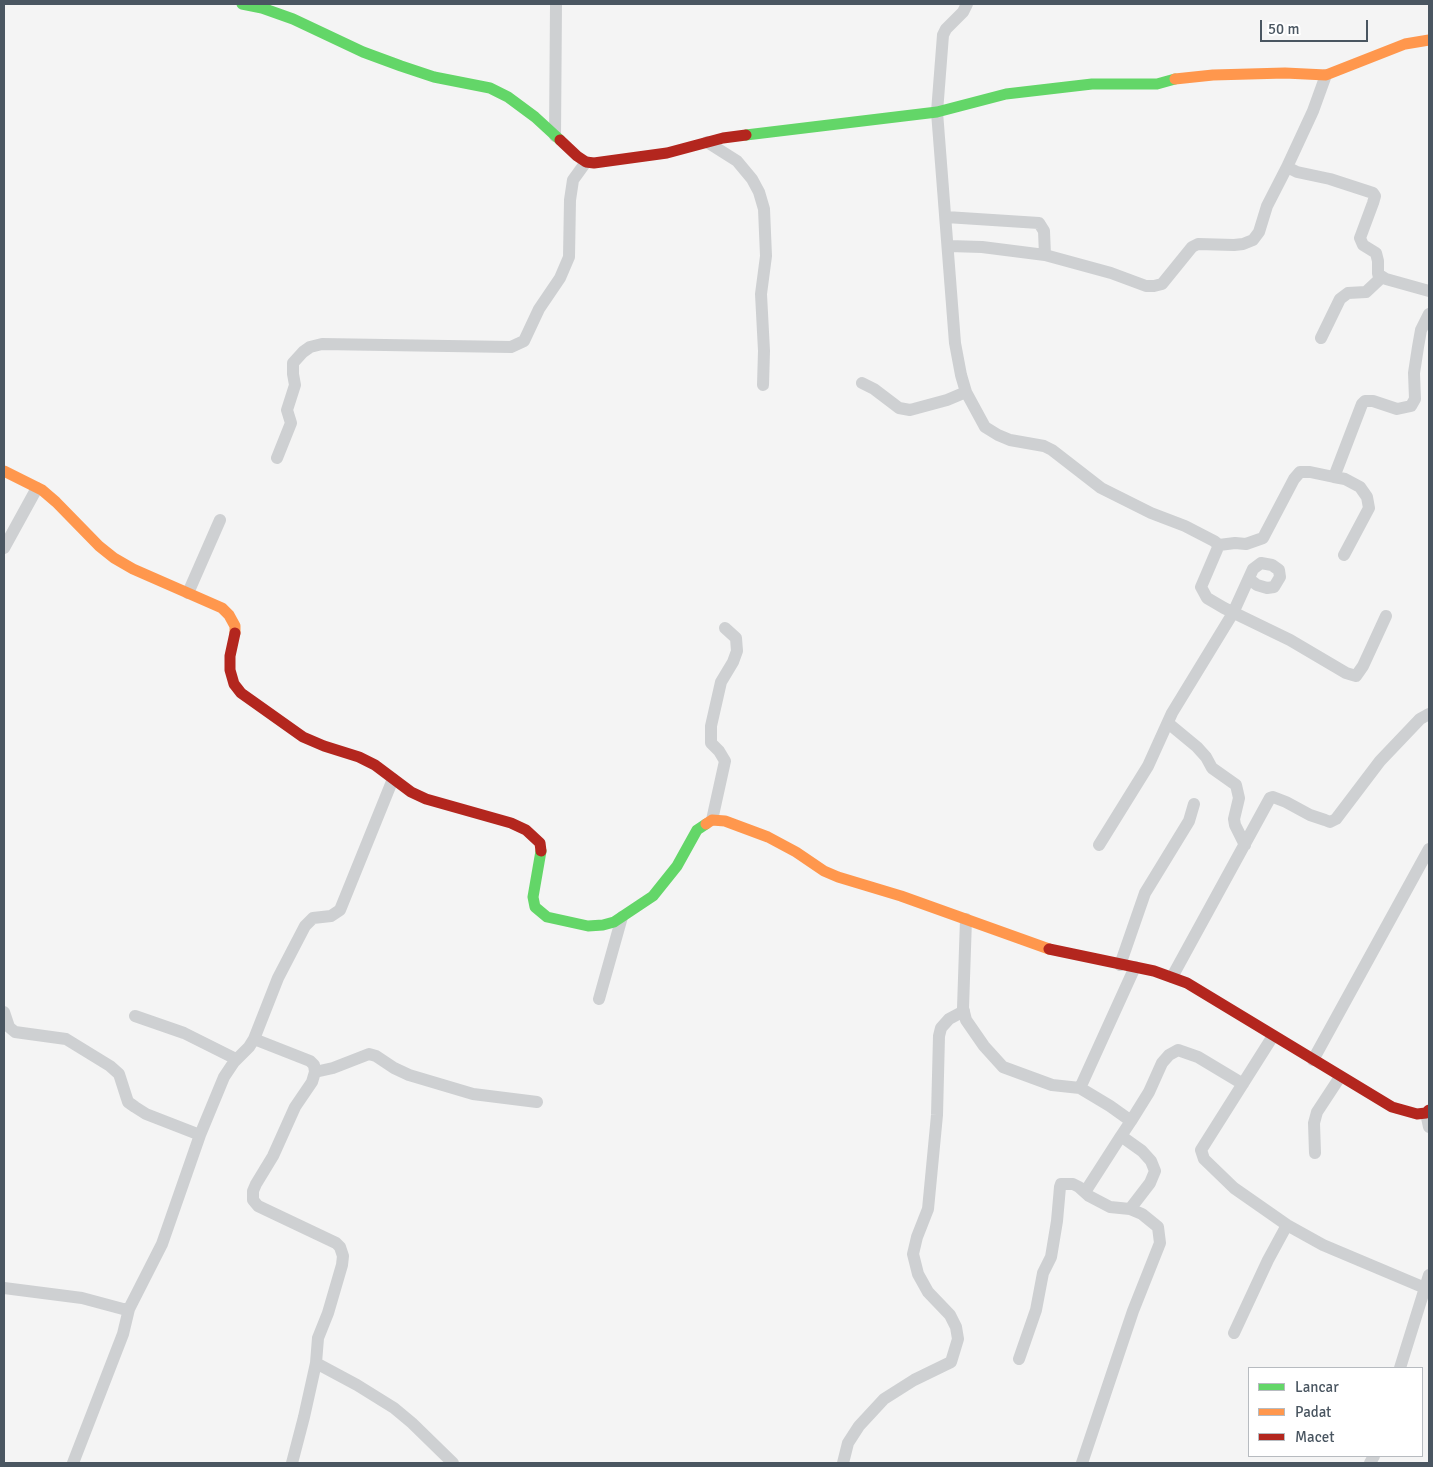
<!DOCTYPE html>
<html>
<head>
<meta charset="utf-8">
<style>
  body { margin:0 }
  #map { position:relative; width:1433px; height:1467px; overflow:hidden; background:#f4f4f4; font-family:Signika,sans-serif }
  canvas { display:block }
  .frame { position:absolute; inset:0; border:5px solid #4a5661; pointer-events:none }
  .legend { position:absolute; left:1248px; top:1367px; width:175px; height:90px; box-sizing:border-box; background:#fff; border:1px solid #b7bbc0; margin:0; padding:6px 9px; list-style:none; font-size:15px; color:#4a5661 }
  .legend li { display:flex; align-items:center; gap:10px; height:25px }
  .legend b { width:25px; border:1px solid #b7bbc0 }
  .scale { position:absolute; left:1260px; top:20px; width:108px; height:22px; box-sizing:border-box; border:2px solid #4a5661; border-top:0; padding-left:6px; font-size:15px; line-height:18px; white-space:nowrap; color:#4a5661; -webkit-text-stroke:4px #fff; paint-order:stroke }
</style>
</head>
<body>
<div id="map">
<canvas width="1433" height="1467"></canvas>
<div class="frame"></div>
<ul class="legend">
<li><b style="height:6px;background:#63d668"></b>Lancar</li>
<li><b style="height:6px;background:#ff974d"></b>Padat</li>
<li><b style="height:6px;background:#b3261e"></b>Macet</li>
</ul>
<div class="scale">50 m</div>
</div>
<script>
const c = document.querySelector('canvas').getContext('2d');
c.lineJoin = 'round';
function shape(rows) {
  const path = new Path2D();
  for (const r of rows) {
    path.moveTo(r[0], r[1]);
    for (let i = 2; i < r.length; i += 2) path.lineTo(r[i], r[i + 1]);
  }
  return path;
}
function stroke(path, color, width, dash) {
  c.strokeStyle = color;
  c.lineWidth = width;
  c.lineCap = dash ? 'butt' : 'round';
  c.setLineDash(dash || []);
  c.stroke(path);
}
const street = shape([
  [967,4,963,12,946,29,943,35,937,112,955,343,961,375,966,392,985,427,998,435,1010,440,1044,446,1052,450,1101,488,1151,513,1185,526,1214,541,1219,545,1201,587,1207,598,1224,608,1290,640,1346,673,1356,676,1363,666,1386,616],
  [1326,75,1313,111,1287,167,1297,172,1330,179,1373,193,1375,196,1373,203,1360,238,1363,245,1376,253,1378,261,1378,274,1386,279,1429,291],
  [555,136,556,4],
  [707,142,737,161,752,179,759,192,764,209,766,256,761,294,764,351,763,385],
  [946,217,1039,223,1044,231,1045,255],
  [949,246,982,247,1045,255,1111,273,1146,286,1154,286,1162,284,1192,247,1198,244,1234,245,1243,244,1253,240,1259,232,1267,206,1287,167],
  [1321,338,1340,299,1348,293,1366,292,1382,277],
  [862,383,874,389,899,408,910,410,947,400,966,392],
  [277,458,291,423,287,410,295,385,293,374,293,363,303,352,310,347,322,344,511,347,524,341,539,309,560,278,569,257,570,200,573,180,586,162],
  [1334,477,1345,479,1360,487,1367,497,1369,508,1344,555],
  [1219,545,1235,543,1246,544,1263,538,1294,479,1300,472,1310,472,1334,477,1362,404,1365,401,1373,401,1397,409,1411,406,1415,399,1414,373,1418,347,1421,330,1429,314],
  [4,548,37,488],
  [188,593,220,520],
  [1168,723,1197,747,1206,757,1212,768,1236,785,1239,798,1234,819,1235,825,1245,845],
  [712,820,725,761,719,751,711,743,711,726,721,682,733,662,737,651,736,638,725,628],
  [1099,845,1148,766,1172,713,1233,613,1253,569,1261,563,1272,565,1279,570,1280,577,1274,587,1267,588,1257,585,1249,579],
  [966,919,963,1008,966,1020,984,1046,1003,1067,1052,1085,1080,1088,1110,1106,1131,1121,1121,1136,1142,1151,1151,1161,1155,1171,1150,1183,1130,1209],
  [1120,965,1145,893,1189,821,1194,804],
  [1172,977,1270,798,1273,797,1286,802,1310,815,1325,820,1330,822,1336,819,1380,761,1420,719,1429,714],
  [599,999,622,917],
  [4,1012,9,1027,15,1032,66,1039,110,1066,119,1074,128,1102,135,1107,146,1114,200,1135],
  [135,1016,184,1033,236,1059],
  [1273,1036,1201,1150,1204,1159,1234,1188,1287,1225,1323,1245,1425,1288],
  [254,1039,310,1061,314,1065,315,1072,312,1082,295,1107,273,1156,256,1184,253,1191,253,1200,258,1206,336,1243,340,1247,343,1256,342,1265,328,1313,318,1338,316,1363,304,1417,292,1463],
  [1313,1060,1429,849],
  [315,1072,333,1068,369,1054,376,1056,394,1068,409,1075,473,1094,537,1102],
  [1080,1088,1135,967],
  [1426,1113,1429,1127],
  [1131,1121,1149,1092,1162,1063,1169,1055,1178,1050,1198,1057,1243,1084],
  [1315,1153,1314,1123,1317,1112,1340,1077],
  [1085,1192,1121,1136],
  [4,1288,82,1298,123,1309,129,1309,131,1305,162,1244,200,1135,224,1077,234,1062,249,1047,254,1039,278,978,305,926,313,918,331,916,340,910,393,779],
  [1234,1333,1268,1260,1287,1225],
  [1019,1359,1036,1310,1043,1273,1051,1257,1057,1221,1060,1187,1061,1184,1073,1184,1079,1187,1089,1196,1110,1207,1130,1209,1142,1214,1158,1227,1160,1243,1133,1311,1082,1463],
  [316,1363,357,1385,394,1408,412,1423,453,1463],
  [1400,1368,1429,1275],
  [73,1463,123,1334,129,1309],
  [843,1463,848,1443,859,1426,884,1399,914,1380,951,1362,958,1339,956,1327,950,1315,928,1292,918,1274,913,1254,917,1237,928,1209,937,1115,939,1036,941,1028,949,1019,964,1011],
  [1370,1463,1374,1456]
]);
const fast = shape([
  [242,4,262,8,293,19,363,52,401,66,434,77,490,88,508,97,535,117,560,140],
  [746,135,937,112,1006,94,1092,84,1157,84,1175,79],
  [541,851,533,897,535,907,547,917,588,926,603,925,614,922,653,896,677,866,697,830,706,824]
]);
const slow = shape([
  [1175,79,1213,75,1285,73,1326,75,1405,44,1429,40],
  [4,471,42,490,56,502,99,546,114,558,133,569,222,608,229,615,235,626,235,633],
  [706,824,712,820,725,821,768,837,796,852,824,871,838,877,901,896,1049,949]
]);
const jam = shape([
  [560,140,577,156,586,162,594,163,667,153,723,138,746,135],
  [235,633,230,656,230,670,234,684,241,693,303,737,324,746,359,757,375,765,411,792,426,799,511,823,526,830,540,843,541,851],
  [1049,949,1154,971,1187,983,1392,1107,1417,1114,1426,1113,1429,1110]
]);
stroke(street, '#ced0d2', 12);
stroke(fast, '#63d668', 11);
stroke(slow, '#ff974d', 11);
stroke(jam, '#b3261e', 11);
</script>
</body>
</html>
